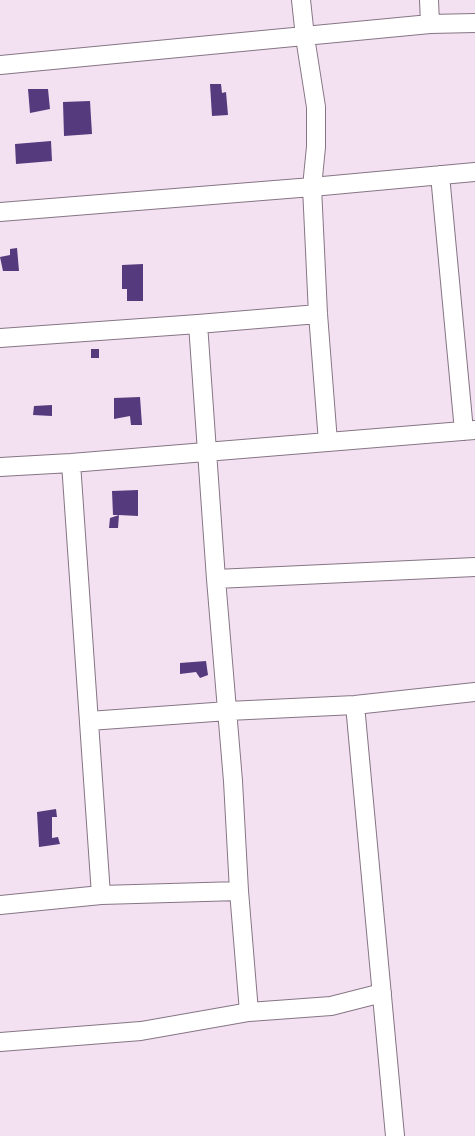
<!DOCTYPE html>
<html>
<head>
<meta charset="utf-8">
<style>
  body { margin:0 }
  canvas { display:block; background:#f3e0f1 }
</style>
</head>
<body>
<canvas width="475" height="1136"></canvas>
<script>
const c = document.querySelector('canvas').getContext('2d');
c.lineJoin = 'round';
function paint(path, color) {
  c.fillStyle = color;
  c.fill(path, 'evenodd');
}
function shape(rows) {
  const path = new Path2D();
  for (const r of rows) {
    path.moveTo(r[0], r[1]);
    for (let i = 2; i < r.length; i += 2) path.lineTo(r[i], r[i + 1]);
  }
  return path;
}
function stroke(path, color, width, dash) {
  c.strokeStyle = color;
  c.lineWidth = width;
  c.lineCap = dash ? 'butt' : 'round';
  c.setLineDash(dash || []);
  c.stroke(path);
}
const building = shape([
  [210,84,221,84,222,93,226,92,228,115,212,116],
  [28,89,48,89,50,109,30,113],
  [90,101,92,134,64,136,63,102],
  [51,141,52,161,16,164,15,144],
  [17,248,19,271,3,271,0,257,10,255,10,249],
  [143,264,143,301,127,301,127,289,122,289,122,265],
  [91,349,99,349,99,358,91,358],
  [140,397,142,425,131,425,130,416,114,419,114,398],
  [52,405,52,416,33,415,34,406],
  [138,490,138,516,119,515,118,528,109,528,110,518,119,515,113,515,112,491],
  [206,661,208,675,200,678,196,672,180,674,180,663],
  [56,809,57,817,52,817,52,838,58,837,60,844,39,847,37,812]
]);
const street = shape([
  [301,0,305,37,316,107,316,147,312,187,318,314,328,442],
  [429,0,430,24],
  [0,65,430,24,475,23],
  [440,175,464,431],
  [0,212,312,187,475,172],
  [198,324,216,579,233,781,239,891,249,1012],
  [0,338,198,324,318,314],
  [71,463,101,895],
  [0,467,71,463,475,430],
  [216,579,475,567],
  [355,705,395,1136],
  [89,721,228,711,355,705,475,692],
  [0,905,101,895,239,891],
  [0,1042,141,1031,249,1012,331,1006,382,993]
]);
paint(building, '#553a7d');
stroke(street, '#867685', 20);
stroke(street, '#fff', 18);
</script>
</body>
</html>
